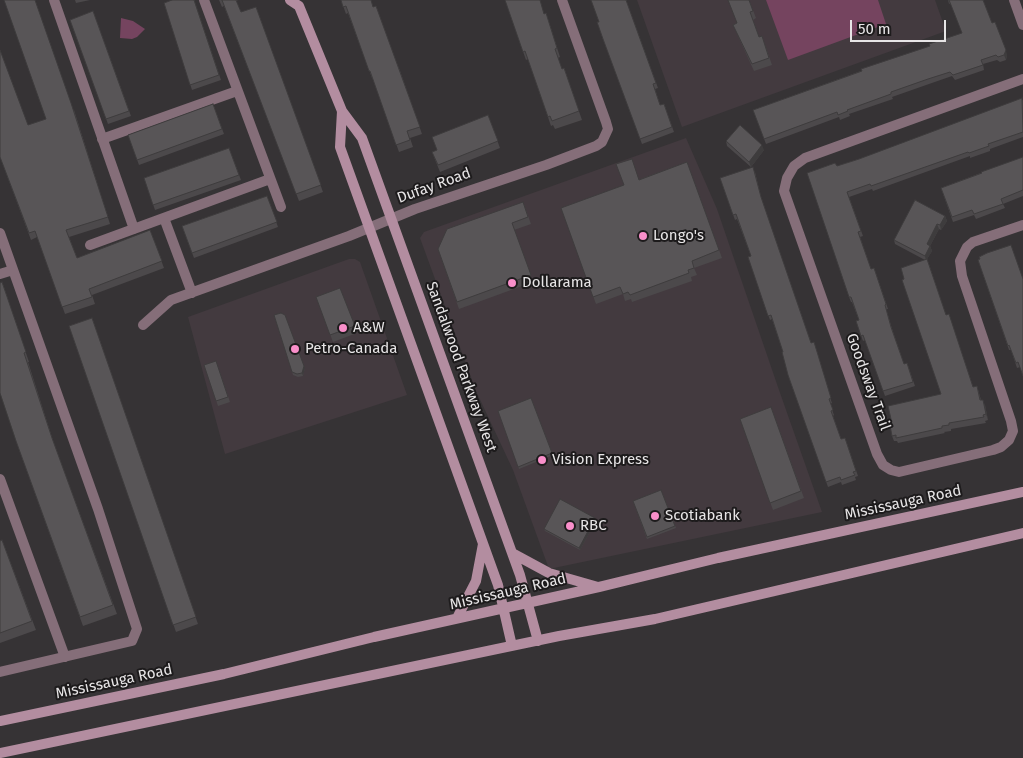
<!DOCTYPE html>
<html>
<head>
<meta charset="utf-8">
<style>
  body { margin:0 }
  #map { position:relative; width:1023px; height:758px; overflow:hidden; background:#363335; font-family:"Fira Sans",sans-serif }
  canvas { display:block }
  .scale { position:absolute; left:850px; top:20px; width:96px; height:22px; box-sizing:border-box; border:2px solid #e7e5e6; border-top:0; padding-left:6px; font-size:15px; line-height:18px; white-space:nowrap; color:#e7e5e6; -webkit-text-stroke:4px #1d1b1c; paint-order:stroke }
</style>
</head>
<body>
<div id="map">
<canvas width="1023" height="758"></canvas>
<div class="scale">50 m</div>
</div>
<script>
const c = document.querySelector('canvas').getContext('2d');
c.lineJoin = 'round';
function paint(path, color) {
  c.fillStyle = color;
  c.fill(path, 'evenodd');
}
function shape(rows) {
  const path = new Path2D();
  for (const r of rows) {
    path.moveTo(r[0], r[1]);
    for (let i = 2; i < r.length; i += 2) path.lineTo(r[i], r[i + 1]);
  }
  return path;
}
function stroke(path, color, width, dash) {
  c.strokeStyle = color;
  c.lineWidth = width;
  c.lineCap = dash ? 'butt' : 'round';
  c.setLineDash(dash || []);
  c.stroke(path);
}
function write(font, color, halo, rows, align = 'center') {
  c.font = font + ' "Fira Sans",sans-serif';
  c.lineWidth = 4;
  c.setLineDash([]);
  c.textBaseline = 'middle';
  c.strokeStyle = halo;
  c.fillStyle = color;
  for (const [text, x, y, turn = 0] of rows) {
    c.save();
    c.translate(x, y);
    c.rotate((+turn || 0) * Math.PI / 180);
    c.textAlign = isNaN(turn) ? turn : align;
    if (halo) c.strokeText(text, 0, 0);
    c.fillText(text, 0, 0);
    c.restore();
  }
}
const built = shape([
  [637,0,935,0,946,31,682,127],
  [686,138,717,209,779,390,822,512,549,569,513,470,476,391,420,238,424,232],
  [349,259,355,259,360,262,407,395,225,454,188,317]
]);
const green = shape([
  [766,0,878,0,886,24,788,60],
  [121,18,133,21,145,29,137,37,132,39,120,38]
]);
const street = shape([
  [54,0,134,229],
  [204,0,281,207],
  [1014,0,1023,25],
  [1023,79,805,158,794,166,787,178,784,191,877,454,883,465,891,470,899,472,993,450,1001,447,1009,440,1013,431,1011,421,962,276,960,261,967,247,973,242,1023,225],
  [102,139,237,91],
  [164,218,192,293],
  [0,233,98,509,137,629,132,641,0,672],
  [90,245,270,179],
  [0,274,13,270],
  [143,325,171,300,349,236,415,209,546,165,596,146,602,142,608,129,606,122,562,0],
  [0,479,65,657]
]);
const secondary = shape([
  [290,0,299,6,342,111,362,138,520,575,538,641],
  [342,111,340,147,498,585,512,646],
  [512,553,549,573,598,587],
  [457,618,476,581,483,544],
  [0,721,224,674,374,637,599,587,718,558,1023,492],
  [0,753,559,636,655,619,1023,533]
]);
const wall = shape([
  [75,0,90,0,76,3],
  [194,0,221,80,192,90,164,3],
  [219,0,238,0,236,1,241,12,256,7,323,192,299,201,224,6,222,7],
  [341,0,373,7,400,71,422,134,410,138,413,147,399,152,373,78,372,78,348,13,346,14],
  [505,0,544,14,546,13,560,57,558,58,562,69,564,68,582,120,555,129,553,125,551,126,528,59,526,60],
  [626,0,658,88,655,89,660,105,664,104,674,132,642,144,603,39,599,22],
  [749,0,756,18,753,20,759,37,762,36,772,65,754,71,733,25,737,23],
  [948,0,983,0,992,23,1007,55,1006,60,1000,62,997,60,983,64,984,70,955,80,952,76,929,84,892,97,893,99,849,114,850,116,840,120,839,117,766,144,753,110,930,46,962,33,951,3,949,4],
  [93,11,131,116,108,124,70,20],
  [1023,100,1023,137,990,149,990,151,970,158,970,156,873,191,872,189,849,197,863,236,860,237,871,269,874,268,888,309,886,309,893,332,904,364,907,363,915,386,885,396,865,340,863,341,856,321,859,320,852,302,851,302,849,297,837,166,859,159],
  [213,104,224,134,139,165,128,135],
  [74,110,110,224,69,237,77,258,150,230,164,268,92,295,95,304,65,314,37,237,31,240,0,157,28,125],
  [488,115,500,148,440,172,432,152,437,150],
  [726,141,764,150,751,167,727,146],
  [229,148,241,180,155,210,144,178],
  [1023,157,1023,196,1003,204,1005,208,976,219,974,215,953,222,941,188],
  [687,162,722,258,694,268,697,275,691,277,692,281,632,302,631,299,625,301,623,294,596,304,561,208],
  [755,172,762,202,832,403,830,404,834,415,833,416,841,439,845,438,858,476,855,477,856,480,842,485,841,482,828,487,788,375,783,352,772,319,770,320,748,257,751,256,737,219,735,220,720,178],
  [267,196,278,227,194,258,182,226],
  [523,202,531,224,514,230,533,282,459,309,438,249],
  [945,216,947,221,941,230,939,229,930,246,932,251,927,259,946,315,973,387,977,386,981,400,985,405,988,420,985,421,986,423,951,429,951,431,944,432,945,433,898,443,897,441,894,441,892,436,891,419,941,394,904,279,925,260,895,244,894,240],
  [980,259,1020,367,1017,368,1011,350,1009,350,978,260],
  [2,282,29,362,28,362,55,447,117,614,83,626,16,441],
  [340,288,357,333,333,342,316,297],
  [274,315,305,368,303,376,298,377,293,375],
  [92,318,198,624,176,632,69,326],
  [216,361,230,402,218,406,204,365],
  [531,398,553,455,519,469,498,411],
  [771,407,804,498,773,510,740,419],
  [661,490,676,528,647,539,633,501],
  [596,521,580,550,545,531,544,529],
  [2,540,36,630,0,643,0,541]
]);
const shadedWall = shape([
  [1006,50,1007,55,1006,60,1004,55],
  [762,145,764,150,751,167,749,162],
  [945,216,947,221,941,230,940,225],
  [937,224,939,229,930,246,932,251,926,261,925,256,927,244],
  [304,366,305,368,303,376,302,373],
  [983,400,985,405,988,420,986,414],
  [595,518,596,521,580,550,579,548]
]);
const building = shape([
  [4,0,35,0,71,103,108,217,66,230,77,258,150,230,162,261,89,289,92,297,62,307,35,231,29,233,0,157,0,50,28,125,46,119,4,0],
  [172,0,194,0,219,75,190,85,164,3,172,0],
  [222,0,236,0,241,12,256,7,321,185,296,194,222,0],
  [341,0,371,0,373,7,376,6,420,127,407,131,410,140,396,145,370,71,369,71,346,6,343,7,341,0],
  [505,0,540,0,544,14,546,13,557,48,555,49,562,69,564,68,579,111,552,121,550,116,548,117,525,51,523,52,505,0],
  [591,0,626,0,656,83,653,84,660,105,664,104,672,127,640,139,603,39,597,22,599,22,591,0],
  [728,0,749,0,753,11,750,12,759,37,762,36,769,58,752,64,733,25,737,23,728,0],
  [949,0,983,0,992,23,995,22,1006,50,1004,55,998,57,996,55,981,60,983,65,953,75,950,72,928,79,891,92,891,94,847,110,848,111,838,115,837,112,764,139,753,110,862,71,861,69,930,46,929,44,962,33,949,0],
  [93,11,129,111,106,119,70,20,93,11],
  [1022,98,1023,132,988,144,989,146,969,153,968,152,871,186,870,184,847,192,861,231,858,232,871,269,874,268,886,304,885,305,891,327,904,364,907,363,913,382,883,391,863,335,861,336,856,321,859,320,851,297,849,297,807,173,835,163,837,166,859,159,1022,98],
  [213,104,222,129,137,160,128,135,213,104],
  [488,115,498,141,438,165,432,152,437,150,432,137,488,115],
  [740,125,762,145,749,162,726,141,740,125],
  [229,148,239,175,153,205,144,178,229,148],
  [1023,157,1023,190,1001,199,1003,204,974,214,972,210,952,217,941,188,982,173,981,172,1023,157],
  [632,159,639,180,687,162,719,250,692,261,694,268,688,270,689,273,630,295,628,292,623,294,620,287,593,297,561,208,624,185,616,164,632,159],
  [753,167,761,197,811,343,814,342,818,355,831,398,829,399,833,410,831,411,841,439,845,438,856,471,853,472,855,475,841,480,840,477,826,482,788,375,782,352,783,352,771,315,768,316,748,257,751,256,736,214,733,215,720,178,753,167],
  [267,196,277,222,192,253,182,226,267,196],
  [915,200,945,216,940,225,937,224,927,244,930,246,925,256,894,240,915,200],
  [523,202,528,217,512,223,531,275,457,302,438,249,447,229,523,202],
  [1011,245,1023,279,1023,376,1018,362,1016,363,1009,345,1008,346,978,260,980,259,979,257,987,253,1011,245],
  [927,259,946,315,949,314,973,387,977,386,980,400,983,400,986,414,983,415,984,417,949,423,949,425,942,426,942,428,896,438,896,435,892,436,889,420,891,419,888,406,941,394,902,280,904,279,901,268,927,259],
  [2,282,26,352,24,353,52,438,113,605,80,617,16,441,0,393,0,283,2,282],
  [340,288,355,326,330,335,316,297,340,288],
  [281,313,285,315,304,366,302,373,297,374,292,372,274,315,281,313],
  [92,318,196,617,173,625,69,326,92,318],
  [216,361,228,397,216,401,204,365,216,361],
  [531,398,552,453,518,467,498,411,531,398],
  [771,407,801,491,770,503,740,419,771,407],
  [661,490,675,526,647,537,633,501,661,490],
  [560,499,595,518,579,548,544,529,560,499],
  [2,540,32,621,0,633,0,541,2,540]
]);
const markers = [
  [643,236,5,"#f98fca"],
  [512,283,5,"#f98fca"],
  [343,328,5,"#f98fca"],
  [295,349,5,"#f98fca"],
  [542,460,5,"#f98fca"],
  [655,516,5,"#f98fca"],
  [570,526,5,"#f98fca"]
];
const streetNames = [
  ["Dufay Road",434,186,-20],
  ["Sandalwood Parkway West",461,367,70],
  ["Goodsway Trail",868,382,70],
  ["Mississauga Road",903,503,-12],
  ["Mississauga Road",508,592,-13],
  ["Mississauga Road",114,682,-12]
];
const poiNames = [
  ["Longo's",653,236],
  ["Dollarama",522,283],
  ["A&W",353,328],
  ["Petro-Canada",305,349],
  ["Vision Express",552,460],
  ["Scotiabank",665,516],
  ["RBC",580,526]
];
paint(built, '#433a3f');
paint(green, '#75445f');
stroke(street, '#856e79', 10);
stroke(secondary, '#b38da0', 10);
paint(wall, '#4c494b');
paint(shadedWall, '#3e3c3d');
paint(building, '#585557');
stroke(building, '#3e3c3d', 1);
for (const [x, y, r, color] of markers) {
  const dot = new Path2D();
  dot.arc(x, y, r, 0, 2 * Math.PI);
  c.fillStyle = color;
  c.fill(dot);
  stroke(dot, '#1d1b1c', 2);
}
write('15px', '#e7e5e6', '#1d1b1c', streetNames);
write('15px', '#e7e5e6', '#1d1b1c', poiNames, 'left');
</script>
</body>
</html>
